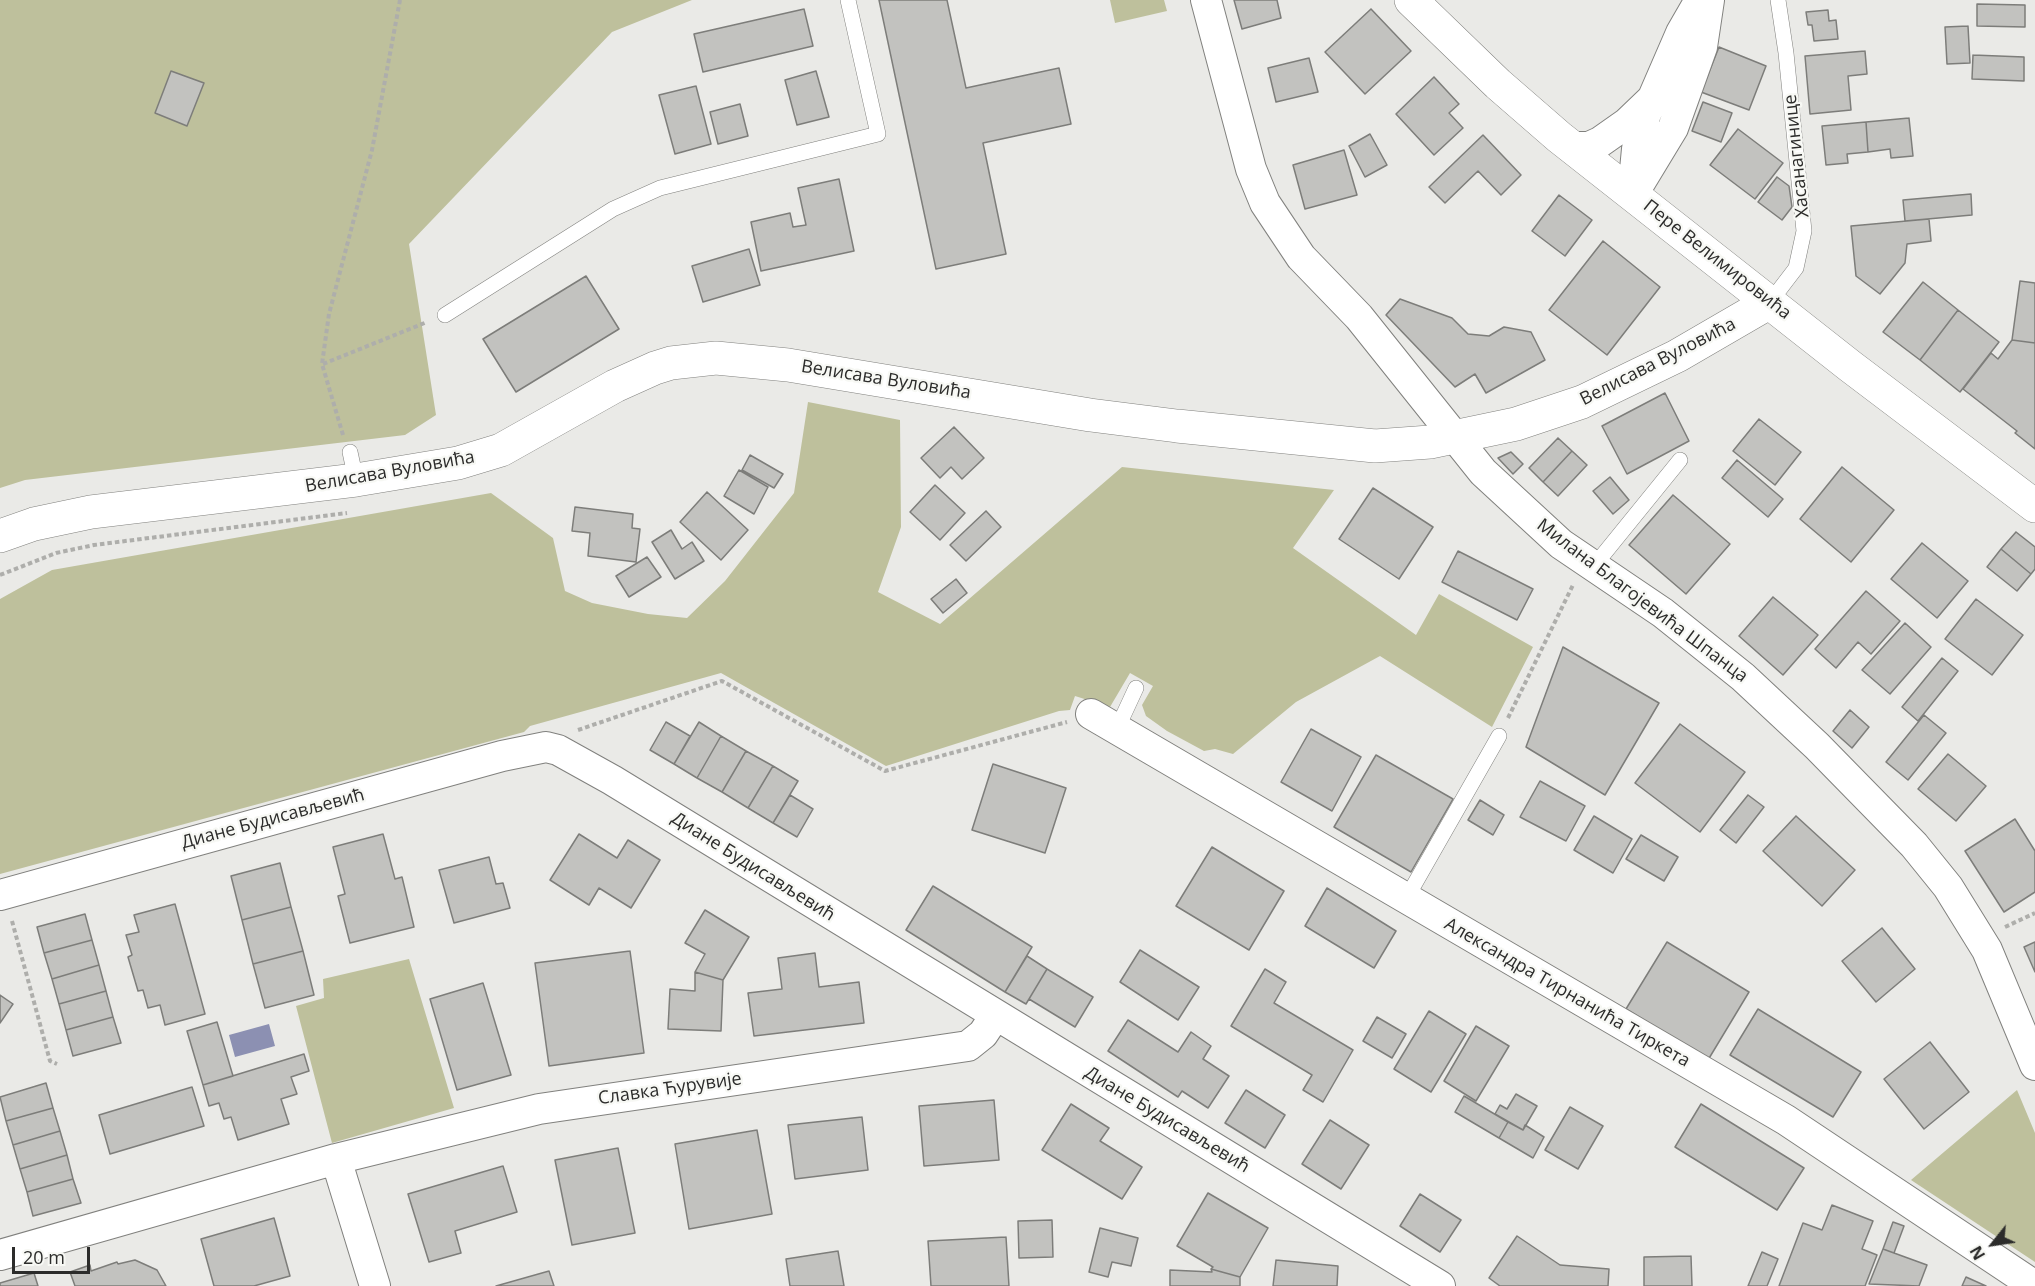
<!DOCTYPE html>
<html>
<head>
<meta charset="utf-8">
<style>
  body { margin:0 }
  #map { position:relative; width:2035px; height:1286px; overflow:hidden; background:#eaeae7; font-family:"Open Sans",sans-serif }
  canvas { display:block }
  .north { position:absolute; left:1963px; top:1214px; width:60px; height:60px; -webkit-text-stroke:4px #f7f8f4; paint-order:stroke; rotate:240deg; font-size:16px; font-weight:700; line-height:24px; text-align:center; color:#2c2c2b }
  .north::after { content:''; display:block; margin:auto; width:21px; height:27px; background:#2c2c2b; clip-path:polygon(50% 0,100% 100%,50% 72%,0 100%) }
  .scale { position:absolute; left:12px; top:1247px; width:78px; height:27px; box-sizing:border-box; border:3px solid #2c2c2b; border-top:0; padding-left:8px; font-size:18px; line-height:21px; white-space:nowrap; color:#2c2c2b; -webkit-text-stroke:4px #f7f8f4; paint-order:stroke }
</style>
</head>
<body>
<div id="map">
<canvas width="2035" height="1286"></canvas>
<div class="north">N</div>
<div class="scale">20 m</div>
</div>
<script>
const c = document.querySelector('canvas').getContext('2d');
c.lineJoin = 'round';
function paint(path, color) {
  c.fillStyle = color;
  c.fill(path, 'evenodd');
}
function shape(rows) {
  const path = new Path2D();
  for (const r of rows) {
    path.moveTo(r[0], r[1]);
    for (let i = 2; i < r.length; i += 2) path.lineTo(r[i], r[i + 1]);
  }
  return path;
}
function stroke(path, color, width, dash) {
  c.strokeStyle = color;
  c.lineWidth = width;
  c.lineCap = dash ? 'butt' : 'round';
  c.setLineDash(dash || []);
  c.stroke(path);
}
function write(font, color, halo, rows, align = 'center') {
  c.font = font + ' "Open Sans",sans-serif';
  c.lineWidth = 4.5;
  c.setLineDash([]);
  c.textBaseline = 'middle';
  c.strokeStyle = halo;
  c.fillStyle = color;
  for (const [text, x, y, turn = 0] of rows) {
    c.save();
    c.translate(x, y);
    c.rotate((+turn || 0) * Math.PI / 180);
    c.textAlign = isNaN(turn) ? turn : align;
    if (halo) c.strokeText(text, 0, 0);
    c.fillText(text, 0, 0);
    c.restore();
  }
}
const green = shape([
  [0,0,692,0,612,32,409,244,436,415,405,435,25,480,0,488],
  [1110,0,1164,0,1167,11,1115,23],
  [808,402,900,420,901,527,878,592,940,624,1122,467,1334,490,1293,548,1416,635,1439,594,1533,647,1492,727,1380,656,1296,702,1233,754,1215,749,1204,751,1167,731,1146,716,1142,705,1153,686,1130,673,1110,707,1075,696,1070,710,1059,711,886,766,721,673,530,726,524,732,0,874,0,599,52,570,491,493,553,538,565,591,592,603,648,614,687,618,725,581,794,493],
  [409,959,454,1108,332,1143,296,1006,324,998,323,979],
  [2017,1090,2035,1133,2035,1262,1911,1180]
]);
const water = shape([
  [269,1024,275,1046,235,1057,229,1035]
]);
const building = shape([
  [879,0,947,0,966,88,1059,68,1071,124,983,143,1006,254,936,269,879,0],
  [1234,0,1277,0,1281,18,1242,29,1234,0],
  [1977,4,2025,5,2025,27,1977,26,1977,4],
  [804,9,813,46,703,72,694,34,804,9],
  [1371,9,1411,51,1365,94,1325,52,1371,9],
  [1828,10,1829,21,1836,20,1838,39,1814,41,1812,25,1808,25,1806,12,1828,10],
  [1968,26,1970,63,1947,64,1945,27,1968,26],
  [1719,47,1766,66,1749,110,1701,92,1719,47],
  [1865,51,1867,74,1848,76,1851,110,1810,114,1805,56,1865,51],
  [1973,55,2024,57,2024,81,1972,79,1973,55],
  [1309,58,1318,92,1276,102,1268,68,1309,58],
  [171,71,204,83,187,126,155,113,171,71],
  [816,71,829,117,797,125,785,80,816,71],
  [1434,77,1459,104,1449,113,1463,128,1434,155,1396,114,1434,77],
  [696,86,711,144,675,154,659,95,696,86],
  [1703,102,1732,113,1721,142,1692,131,1703,102],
  [740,104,748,136,718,144,710,112,740,104],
  [1909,118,1913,156,1891,158,1890,149,1868,152,1866,122,1909,118],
  [1866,122,1868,152,1847,154,1848,163,1826,165,1822,126,1866,122],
  [1738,129,1783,163,1755,199,1710,165,1738,129],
  [1370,134,1387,165,1365,177,1349,146,1370,134],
  [1483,135,1521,175,1501,195,1478,171,1445,203,1429,187,1483,135],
  [1344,150,1357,195,1305,209,1293,165,1344,150],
  [1777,177,1789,186,1792,207,1782,220,1758,202,1777,177],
  [839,179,854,251,761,271,751,222,790,213,793,227,806,225,798,188,839,179],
  [1971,194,1972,215,1905,221,1903,200,1971,194],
  [1559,195,1592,220,1565,256,1532,231,1559,195],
  [1929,219,1931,241,1907,244,1905,263,1880,294,1856,276,1851,226,1929,219],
  [1603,241,1660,287,1607,355,1549,310,1603,241],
  [749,249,760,285,703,302,692,266,749,249],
  [586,276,619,329,516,392,483,339,586,276],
  [2020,281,2035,283,2035,343,2012,340,2020,281],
  [1923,282,1958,310,1920,360,1883,332,1923,282],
  [1400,299,1452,318,1468,334,1489,336,1504,327,1531,332,1545,360,1486,393,1475,374,1455,387,1386,315,1400,299],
  [1958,310,1999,342,1960,392,1920,360,1958,310],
  [2012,340,2035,343,2035,449,2015,433,2017,431,1963,389,1991,353,1998,359,2012,340],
  [1665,393,1689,441,1627,474,1602,426,1665,393],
  [1759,419,1801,452,1775,485,1733,451,1759,419],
  [954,427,984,458,962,479,951,467,940,478,921,458,954,427],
  [1558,438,1572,451,1543,482,1529,468,1558,438],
  [1572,451,1587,465,1558,496,1543,482,1572,451],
  [1511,452,1523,464,1513,474,1498,458,1511,452],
  [750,455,783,474,774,488,742,470,750,455],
  [1737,460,1783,499,1768,517,1722,478,1737,460],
  [1842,467,1894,510,1851,562,1800,519,1842,467],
  [739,470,768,487,754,514,724,496,739,470],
  [1610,477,1629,500,1613,514,1593,491,1610,477],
  [935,485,965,513,940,540,910,512,935,485],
  [1373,488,1433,527,1399,579,1339,539,1373,488],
  [707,492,748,530,721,560,680,522,707,492],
  [1673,495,1730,544,1686,594,1629,545,1673,495],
  [575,507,633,514,632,528,640,529,636,562,588,556,590,533,572,531,575,507],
  [986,511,1001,527,966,561,950,545,986,511],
  [671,530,682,549,692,542,704,561,675,579,652,542,671,530],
  [2016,532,2035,547,2035,569,2031,574,2001,549,2016,532],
  [1922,543,1968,581,1937,618,1891,579,1922,543],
  [2001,549,2031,574,2017,591,1987,567,2001,549],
  [1458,551,1533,589,1517,620,1442,582,1458,551],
  [647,557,661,577,629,597,616,576,647,557],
  [956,579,967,593,943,613,931,599,956,579],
  [1866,591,1900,621,1871,654,1858,642,1836,668,1815,649,1866,591],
  [1773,597,1818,635,1783,675,1739,636,1773,597],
  [1976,599,2023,635,1992,675,1945,639,1976,599],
  [1905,623,1931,647,1890,694,1862,670,1905,623],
  [1563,647,1659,703,1605,795,1526,747,1563,647],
  [1942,658,1958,671,1918,721,1902,707,1942,658],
  [1850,710,1869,727,1852,748,1833,731,1850,710],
  [1924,715,1946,733,1908,780,1886,762,1924,715],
  [666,722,690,736,674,764,650,750,666,722],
  [699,722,721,736,697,778,674,764,699,722],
  [1680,724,1745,772,1700,832,1635,783,1680,724],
  [1311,729,1361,757,1332,811,1281,782,1311,729],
  [721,736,746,751,722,792,697,778,721,736],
  [746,751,773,766,748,808,722,792,746,751],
  [1948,754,1986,786,1956,821,1918,789,1948,754],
  [1376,755,1453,799,1411,872,1334,827,1376,755],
  [993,764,1066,788,1045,853,972,830,993,764],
  [773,766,798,781,773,823,748,808,773,766],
  [1540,781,1585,806,1566,841,1520,817,1540,781],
  [790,795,813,809,797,837,773,823,790,795],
  [1748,795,1764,807,1736,843,1720,830,1748,795],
  [1480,800,1504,815,1493,835,1468,820,1480,800],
  [1594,816,1632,839,1613,873,1574,850,1594,816],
  [1796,816,1855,870,1822,906,1763,851,1796,816],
  [2015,819,2035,851,2035,892,2004,912,1965,851,2015,819],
  [383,834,395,879,402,877,414,927,350,943,338,896,345,894,333,847,383,834],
  [579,834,617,858,628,840,660,860,631,908,599,888,589,905,550,880,579,834],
  [1641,835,1678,857,1664,881,1626,859,1641,835],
  [1212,847,1284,891,1249,950,1176,906,1212,847],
  [489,857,496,884,503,883,510,908,454,923,439,870,489,857],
  [280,863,291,907,242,920,231,876,280,863],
  [933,886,1032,947,1005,992,906,930,933,886],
  [1327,888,1396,931,1374,968,1305,926,1327,888],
  [175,904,205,1014,165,1025,160,1005,148,1008,143,990,138,991,128,957,132,955,126,935,139,932,134,915,175,904],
  [291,907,303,951,253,964,242,920,291,907],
  [705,910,749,937,723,980,695,972,705,954,685,943,705,910],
  [85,914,92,940,44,953,37,927,85,914],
  [1882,928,1915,969,1876,1002,1842,961,1882,928],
  [92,940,99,965,52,979,44,953,92,940],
  [1667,942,1749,992,1708,1060,1626,1009,1667,942],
  [2035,942,2035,972,2024,947,2035,942],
  [1140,950,1199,987,1178,1020,1120,982,1140,950],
  [303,951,314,995,265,1008,253,964,303,951],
  [630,951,644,1053,549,1066,535,963,630,951],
  [815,953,819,987,859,982,864,1023,754,1036,748,993,782,989,778,958,815,953],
  [1027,956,1047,969,1026,1004,1005,992,1027,956],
  [99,965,106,991,59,1004,52,979,99,965],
  [1047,969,1093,997,1075,1027,1029,999,1047,969],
  [1265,969,1286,982,1274,1003,1353,1050,1323,1102,1303,1090,1312,1075,1231,1026,1265,969],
  [695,972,723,980,721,1031,668,1029,670,989,695,991,695,972],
  [483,983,511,1075,457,1090,430,999,483,983],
  [106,991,113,1017,66,1030,59,1004,106,991],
  [0,995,13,1004,0,1023,0,995],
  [1758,1009,1861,1072,1833,1117,1730,1055,1758,1009],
  [1429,1011,1466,1034,1431,1092,1394,1069,1429,1011],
  [113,1017,121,1043,73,1056,66,1030,113,1017],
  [1377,1017,1406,1034,1392,1058,1363,1041,1377,1017],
  [1128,1020,1178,1052,1191,1032,1211,1046,1203,1059,1229,1076,1208,1108,1182,1091,1178,1097,1108,1051,1128,1020],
  [217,1022,233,1076,203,1085,187,1031,217,1022],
  [1476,1026,1509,1046,1476,1101,1444,1081,1476,1026],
  [1930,1042,1969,1092,1924,1129,1884,1079,1930,1042],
  [304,1054,309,1071,291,1077,297,1094,281,1099,289,1124,238,1140,231,1117,224,1119,219,1103,209,1106,203,1085,304,1054],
  [46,1083,53,1108,6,1121,0,1097,46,1083],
  [192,1087,204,1126,110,1154,99,1115,192,1087],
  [1246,1090,1285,1115,1265,1148,1225,1123,1246,1090],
  [1516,1094,1537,1106,1523,1130,1495,1114,1500,1105,1507,1109,1516,1094],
  [1464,1096,1508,1122,1499,1138,1455,1112,1464,1096],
  [994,1100,999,1160,924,1166,919,1106,994,1100],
  [1071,1104,1109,1128,1100,1141,1142,1167,1122,1199,1042,1150,1071,1104],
  [1701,1104,1804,1168,1777,1210,1675,1147,1701,1104],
  [1570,1107,1603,1126,1578,1169,1545,1150,1570,1107],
  [53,1108,60,1131,13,1145,6,1121,53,1108],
  [862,1117,868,1170,795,1179,788,1125,862,1117],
  [1330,1120,1369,1145,1341,1189,1302,1164,1330,1120],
  [1508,1122,1523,1130,1525,1125,1544,1137,1533,1158,1499,1138,1508,1122],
  [757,1130,772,1214,689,1229,675,1144,757,1130],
  [60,1131,67,1155,20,1169,13,1145,60,1131],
  [618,1148,635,1233,572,1245,555,1160,618,1148],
  [67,1155,73,1179,27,1192,20,1169,67,1155],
  [503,1166,517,1212,455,1231,461,1253,429,1262,408,1194,503,1166],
  [73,1179,81,1203,33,1216,27,1192,73,1179],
  [1208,1193,1268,1228,1240,1277,1211,1269,1213,1267,1177,1246,1208,1193],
  [1420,1194,1461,1220,1440,1252,1400,1226,1420,1194],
  [1832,1205,1873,1221,1862,1249,1877,1255,1865,1286,1779,1286,1803,1223,1822,1230,1832,1205],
  [274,1218,290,1276,254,1286,214,1286,201,1239,274,1218],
  [1052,1220,1053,1257,1019,1258,1018,1221,1052,1220],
  [1893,1222,1904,1226,1894,1253,1883,1249,1893,1222],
  [1100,1228,1138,1238,1131,1266,1112,1262,1108,1277,1089,1272,1100,1228],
  [1517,1236,1560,1265,1609,1269,1608,1286,1500,1286,1489,1278,1517,1236],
  [1006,1237,1009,1286,931,1286,928,1241,1006,1237],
  [1883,1249,1927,1265,1919,1286,1869,1284,1883,1249],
  [838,1251,844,1286,790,1286,786,1259,838,1251],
  [1762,1252,1778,1259,1767,1286,1748,1286,1762,1252],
  [1691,1256,1692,1286,1644,1286,1644,1257,1691,1256],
  [135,1260,157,1270,166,1286,75,1286,70,1272,90,1265,91,1271,117,1262,118,1264,135,1260],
  [1276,1260,1338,1266,1337,1286,1273,1286,1276,1260],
  [1211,1269,1240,1277,1240,1286,1170,1286,1170,1270,1212,1272,1211,1269],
  [549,1271,554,1286,496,1286,549,1271],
  [34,1273,38,1286,0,1286,0,1283,34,1273],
  [1966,1277,1986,1286,1962,1286,1966,1277]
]);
const path = shape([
  [323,364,427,322],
  [343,435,322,364,329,314,372,150,400,0],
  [0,575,56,553,94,545,347,513],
  [1508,718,1573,585],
  [578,730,722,681,885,771,1067,722],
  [12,921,50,1061,57,1064],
  [2005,927,2035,913]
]);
const lane = shape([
  [1770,302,1796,268,1804,231,1786,53,1778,0],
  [445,315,613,209,660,188,878,134,848,0],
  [350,452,356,480],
  [1594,566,1680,460],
  [1117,729,1136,688],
  [1406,899,1499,736]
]);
const street = shape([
  [1206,0,1251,169,1265,203,1301,257,1359,317,1483,472,1561,544,1663,613,1743,677,1817,746,1914,845,1948,887,1987,950,2035,1065],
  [1573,147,1589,147,1600,142,1627,123,1651,100],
  [1633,191,1637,149,1645,116,1681,33,1700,0],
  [1633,194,1673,128,1702,47,1709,0],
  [1091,714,1786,1120,2035,1286],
  [0,895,502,756,546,747,558,750,612,780,1440,1286],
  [336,1159,375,1286],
  [0,1255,336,1159,539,1109,968,1046,983,1034,995,1016]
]);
const secondary = shape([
  [1411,0,1498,84,1559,137,1850,366,2035,506],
  [0,536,34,524,91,512,356,480,458,463,501,450,615,386,655,368,671,363,716,358,788,365,1090,415,1177,426,1375,446,1430,442,1516,424,1582,402,1677,356,1770,302]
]);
const streetNames = [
  ["Хасанагинице",1797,156,-96],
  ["Пере Велимировића",1717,260,38],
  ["Велисава Вуловића",1658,362,-27],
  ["Велисава Вуловића",886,380,9],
  ["Велисава Вуловића",390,472,-10],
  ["Милана Благојевића Шпанца",1642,601,37],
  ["Диане Будисављевић",273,819,-15],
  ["Диане Будисављевић",753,867,32],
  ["Александра Тирнанића Тиркета",1567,993,30],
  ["Славка Ћурувије",670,1089,-8],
  ["Диане Будисављевић",1167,1120,31]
];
paint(green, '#bec09c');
paint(water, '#8c90b2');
paint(building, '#c2c2bf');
stroke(building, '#7d7d7a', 1.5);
stroke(lane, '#81817e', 16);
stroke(street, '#81817e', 32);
stroke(secondary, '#81817e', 34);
stroke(path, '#aeaeab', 4, [4.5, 3]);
stroke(lane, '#fff', 15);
stroke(street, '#fff', 30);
stroke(secondary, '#fff', 33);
write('18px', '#2c2c2b', '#f7f8f4', streetNames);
</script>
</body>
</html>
